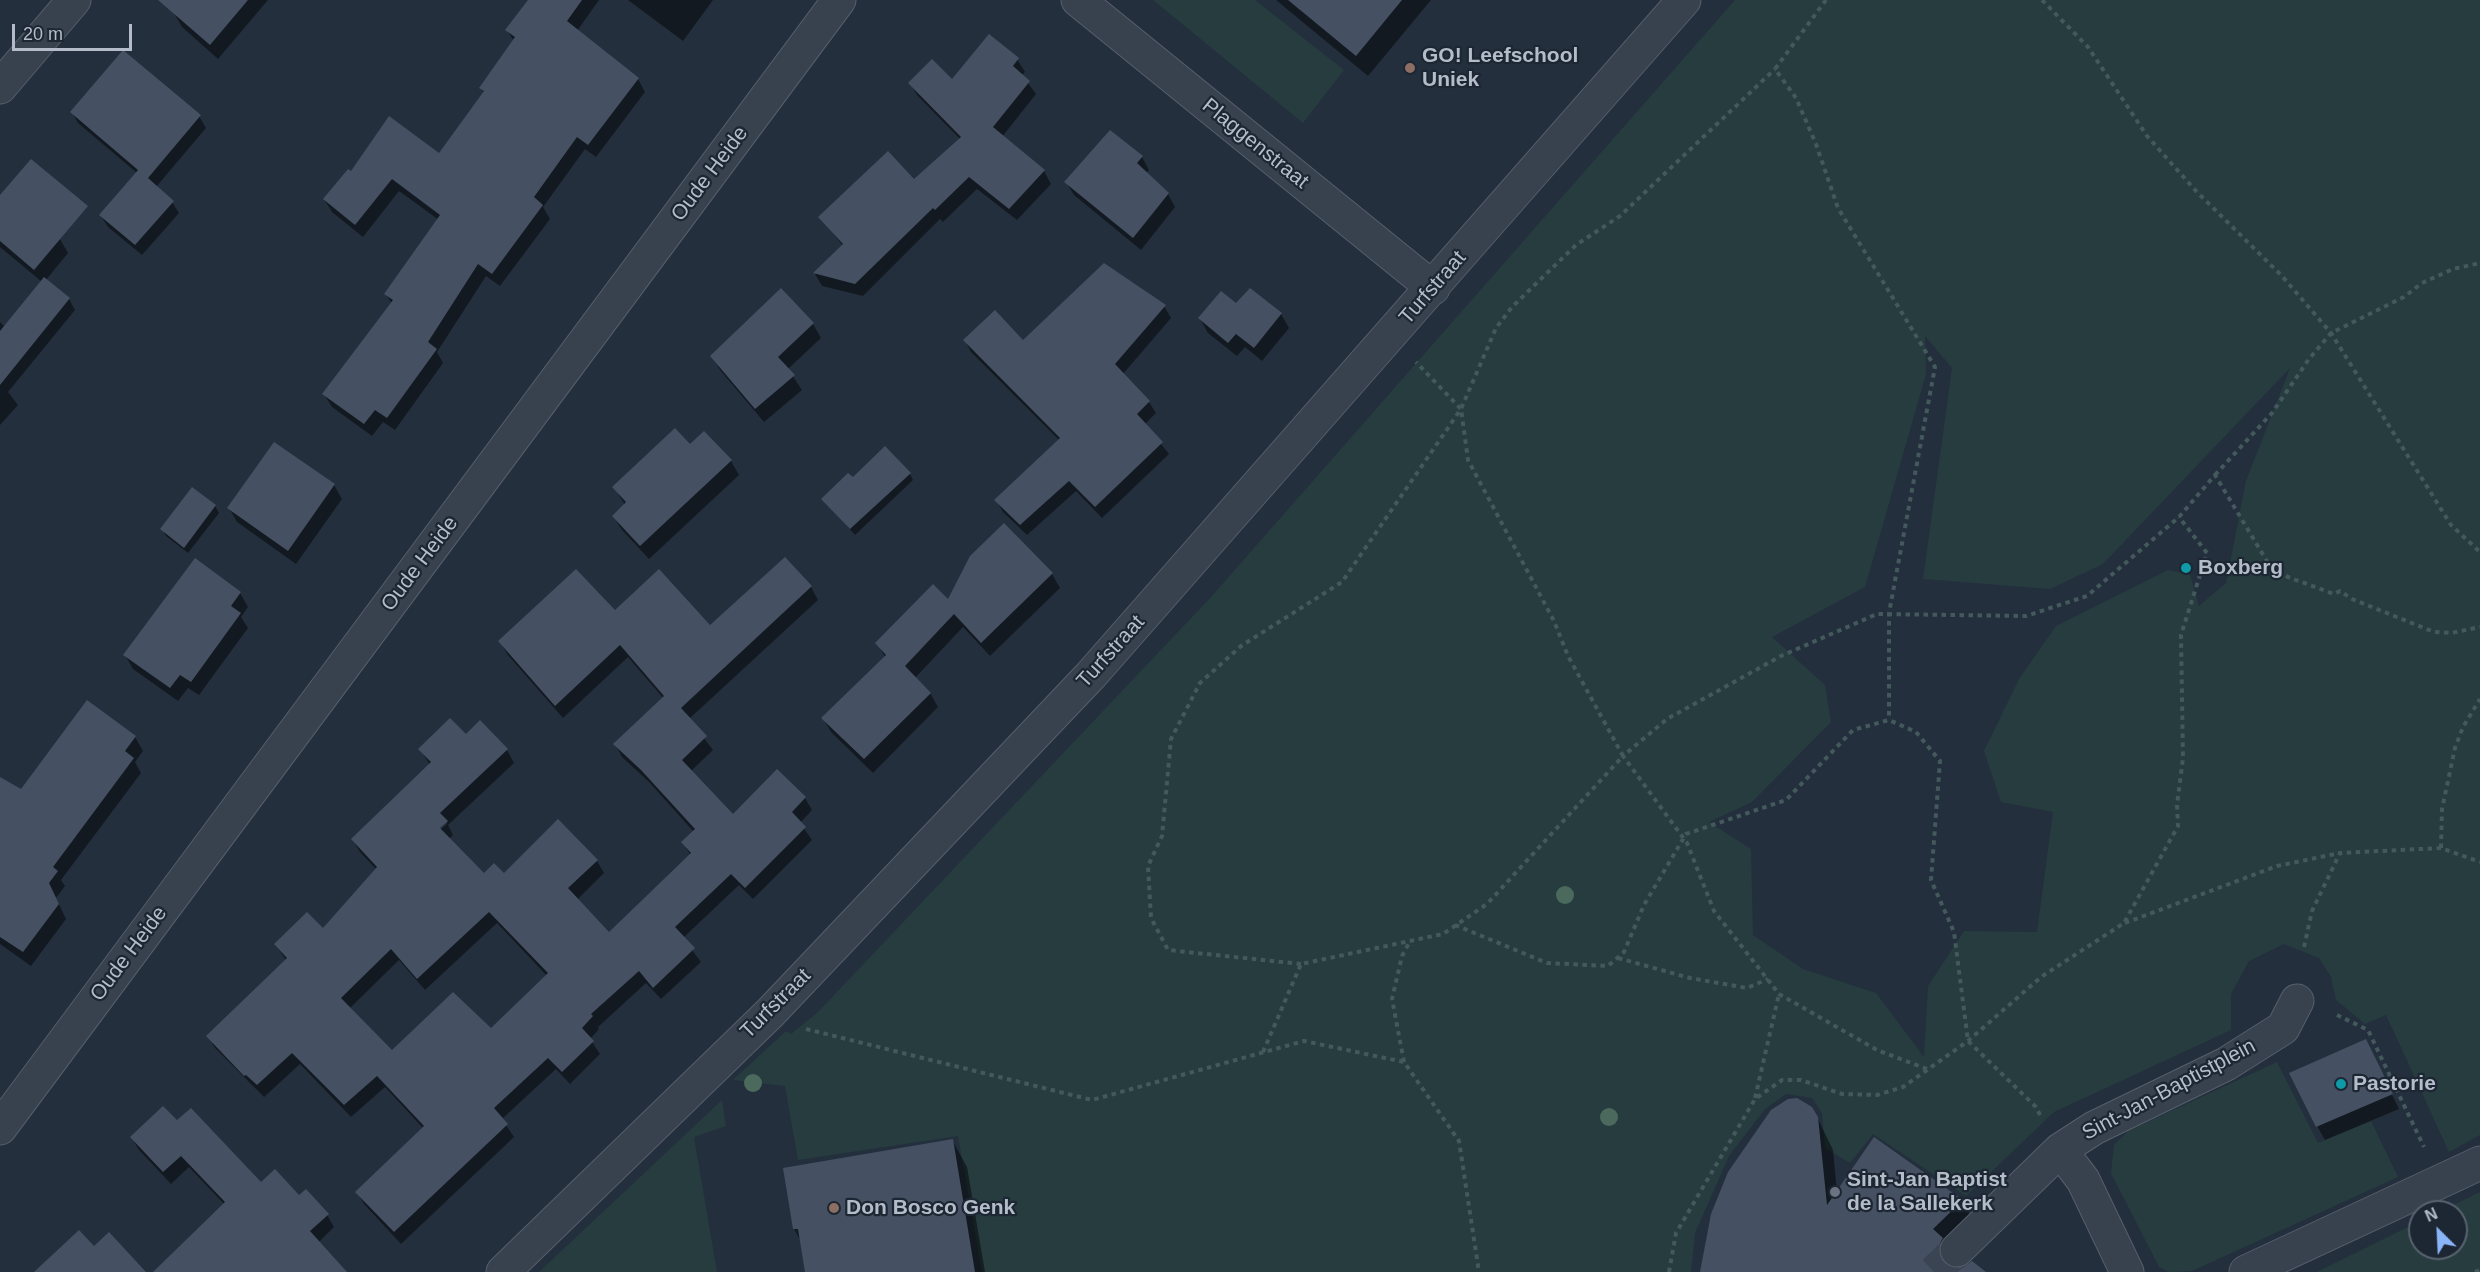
<!DOCTYPE html>
<html>
<head>
<meta charset="utf-8">
<style>
  body { margin:0 }
  #map { position:relative; width:2480px; height:1272px; overflow:hidden; background:#242f3e; font-family:Helvetica,sans-serif }
  canvas { display:block }
  .north { position:absolute; left:2408px; top:1200px; width:60px; height:60px; box-sizing:border-box; background:#1d2633; border:2px solid #59626f; border-radius:50%; rotate:336deg; font-size:16px; font-weight:700; line-height:24px; text-align:center; color:#b4bcc9 }
  .north::after { content:''; display:block; margin:auto; width:21px; height:27px; background:#8ab4f8; clip-path:polygon(50% 0,100% 100%,50% 72%,0 100%) }
  .scale { position:absolute; left:12px; top:24px; width:120px; height:27px; box-sizing:border-box; border:3px solid #b4bcc9; border-top:0; padding-left:8px; font-size:18px; line-height:21px; white-space:nowrap; color:#b4bcc9; -webkit-text-stroke:4px #1d2633; paint-order:stroke }
</style>
</head>
<body>
<div id="map">
<canvas width="2480" height="1272"></canvas>
<div class="north">N</div>
<div class="scale">20 m</div>
</div>
<script>
const c = document.querySelector('canvas').getContext('2d');
c.lineJoin = 'round';
function paint(path, color) {
  c.fillStyle = color;
  c.fill(path, 'evenodd');
}
function shape(rows) {
  const path = new Path2D();
  for (const r of rows) {
    path.moveTo(r[0], r[1]);
    for (let i = 2; i < r.length; i += 2) path.lineTo(r[i], r[i + 1]);
  }
  return path;
}
function stroke(path, color, width, dash) {
  c.strokeStyle = color;
  c.lineWidth = width;
  c.lineCap = dash ? 'butt' : 'round';
  c.setLineDash(dash || []);
  c.stroke(path);
}
function write(font, color, halo, rows, align = 'center') {
  c.font = font + ' Helvetica,sans-serif';
  c.lineWidth = 4.5;
  c.setLineDash([]);
  c.textBaseline = 'middle';
  c.strokeStyle = halo;
  c.fillStyle = color;
  for (const [text, x, y, turn = 0] of rows) {
    c.save();
    c.translate(x, y);
    c.rotate((+turn || 0) * Math.PI / 180);
    c.textAlign = isNaN(turn) ? turn : align;
    if (halo) c.strokeText(text, 0, 0);
    c.fillText(text, 0, 0);
    c.restore();
  }
}
const green = shape([
  [1153,0,1255,0,1344,70,1303,123],
  [1735,0,2480,0,2480,1135,2449,1152,2386,1015,2365,1024,2336,1000,2331,977,2319,958,2284,944,2249,961,2231,994,2231,1030,2054,1112,1966,1196,1873,1134,1850,1163,1825,1148,1822,1113,1812,1098,1786,1094,1765,1109,1729,1156,1695,1233,1691,1272,982,1272,958,1136,798,1160,785,1086,733,1080,786,1031,791,1034,818,1012,1211,597],
  [1925,336,1952,368,1923,579,2050,589,2103,564,2290,368,2246,481,2226,583,2199,606,2190,575,2168,570,2056,626,2019,679,1984,751,2001,802,2053,812,2037,932,1964,931,1928,986,1924,1057,1876,993,1803,969,1753,935,1751,849,1709,822,1752,802,1831,722,1825,685,1772,637,1865,587,1926,374],
  [2277,1062,2318,1143,2371,1121,2398,1177,2192,1271,2169,1272,2159,1267,2111,1173,2114,1145,2128,1131],
  [722,1100,726,1126,694,1137,717,1272,539,1272],
  [2480,1192,2480,1272,2317,1272,2420,1221,2420,1248,2456,1248,2456,1212,2439,1212]
]);
const shadow = shape([
  [178,0,268,0,218,59,182,27,174,13],
  [530,0,599,0,577,31,638,79,645,92,596,157,585,149,543,207,550,219,500,286,486,276,437,352,443,363,395,430,383,422,372,436,332,407,324,394,392,304,386,294,439,220,399,191,363,237,332,212,324,199,351,173,440,155,484,93,481,88,514,41,507,30],
  [628,0,713,0,683,41],
  [1276,0,1431,0,1368,76],
  [1017,59,1025,72,1022,75,1036,94,1002,137,1044,171,1051,184,1017,220,977,189,943,222,940,219,863,296,822,286,815,274,843,246,820,217,914,181,960,139,917,95,910,83,953,81],
  [72,112,199,116,206,128,156,187,172,202,179,213,142,255,108,227,101,216,137,173,78,123],
  [1142,157,1149,170,1146,173,1168,194,1175,207,1141,250,1074,195,1066,182],
  [0,198,60,239,68,253,46,280,69,299,75,310,8,392,18,405,0,425,0,322,5,327,42,282,0,247],
  [781,290,813,324,821,338,788,369,802,390,764,422,720,370,712,356],
  [1237,305,1281,314,1289,328,1262,361,1245,347,1237,356,1208,333,1200,319],
  [1164,306,1171,318,1123,374,1149,402,1156,413,1145,424,1169,454,1102,518,1076,491,1027,535,1003,512,996,500,1060,441,971,352,965,340,1023,343],
  [704,433,731,461,739,475,649,559,622,530,613,516,625,505,614,487,690,446],
  [910,474,913,480,855,535,823,499],
  [334,485,342,499,296,564,237,522,229,508],
  [215,506,219,513,188,553,166,536,162,529],
  [785,559,811,587,818,600,689,719,713,750,691,771,733,816,805,798,812,810,800,823,812,840,753,899,739,885,683,938,701,962,661,999,646,983,598,1027,599,1029,590,1039,600,1054,570,1084,556,1069,502,1119,514,1137,401,1244,364,1204,357,1192,423,1128,385,1087,351,1117,300,1064,264,1097,215,1048,208,1036,286,960,275,944,323,930,377,870,360,852,353,840,430,765,420,749,466,736,480,722,507,750,514,763,448,825,453,835,449,839,484,875,504,875,597,861,604,873,577,900,609,934,691,856,683,843,694,832,649,782,622,757,615,744,664,699,628,657,563,718,507,654,500,641,615,612,709,627],
  [447,820,447,824,435,834,433,831],
  [497,923,547,976,491,1030,392,1052,349,1009,399,960,425,990],
  [1052,574,1060,588,990,656,963,627,915,678,930,693,938,707,873,773,831,732,823,718,885,657,877,643],
  [240,593,248,607,241,617,248,628,199,695,188,688,178,701,133,669,125,655],
  [135,737,143,751,135,762,141,773,61,880,65,886,56,898,66,919,31,966,0,944,0,779,22,791],
  [2373,1055,2399,1109,2325,1140,2317,1126],
  [1815,1113,1833,1150,1837,1193,1962,1201,1976,1225,1953,1269,1981,1272,1702,1272,1707,1236,1729,1172],
  [177,1123,261,1184,299,1197,327,1215,334,1227,318,1243,341,1272,156,1272,225,1205,189,1167,171,1184,139,1150,132,1138],
  [952,1140,967,1167,985,1272,807,1272,801,1241,794,1229]
]);
const building = shape([
  [158,0,248,0,210,45],
  [528,0,582,0,567,21,639,78,588,145,577,137,534,197,543,205,492,274,478,264,428,342,437,349,387,418,375,410,364,424,322,394,393,300,384,294,440,215,392,179,355,225,323,199,348,169,351,171,389,116,439,153,484,91,479,88,515,37,505,30],
  [1288,0,1402,0,1356,56],
  [989,34,1019,58,1013,66,1030,81,993,127,1045,170,1009,209,969,177,935,210,933,208,855,284,813,273,843,244,818,217,888,151,914,179,961,137,908,83,932,59,952,79],
  [123,50,201,115,148,178,174,201,135,245,99,215,138,170,70,112],
  [1110,130,1143,156,1137,163,1169,193,1133,238,1064,182],
  [31,159,88,206,34,270,0,241,0,195],
  [1104,263,1166,305,1115,364,1150,401,1137,414,1163,442,1095,507,1069,481,1020,525,994,500,1060,438,963,340,995,310,1023,340],
  [44,277,70,298,0,385,0,331],
  [781,288,814,323,778,357,795,375,755,409,710,356],
  [1250,288,1282,313,1254,348,1236,334,1228,343,1198,318,1221,291,1236,303],
  [675,428,690,444,704,431,732,460,640,546,612,516,626,502,612,487],
  [274,442,335,484,288,551,227,508],
  [885,446,911,473,850,529,821,499,848,473,853,477],
  [192,487,216,505,184,548,160,529],
  [1004,523,1053,573,981,643,954,614,905,666,931,693,864,759,821,718,886,655,875,643,933,584,948,599,970,556],
  [785,557,812,586,681,708,707,736,682,760,733,814,777,769,806,797,792,812,806,827,745,888,731,874,675,927,695,948,653,988,639,971,591,1014,593,1016,582,1028,594,1041,562,1072,548,1058,494,1108,508,1124,394,1232,355,1192,424,1126,377,1076,344,1105,292,1053,257,1085,246,1075,244,1076,206,1036,287,958,274,944,307,912,323,928,377,867,351,839,431,762,418,749,450,718,466,734,480,720,508,749,440,813,448,821,440,828,484,873,494,863,504,873,558,819,598,860,568,888,609,932,691,853,681,842,695,829,641,770,613,744,664,696,620,645,555,706,498,641,576,569,615,610,659,569,710,625],
  [489,912,548,973,491,1028,453,992,392,1050,341,998,391,949,417,979],
  [195,558,241,592,231,606,241,613,191,682,180,675,170,688,123,655],
  [87,700,136,736,125,751,134,758,53,867,58,871,49,883,59,904,23,952,0,937,0,777,21,789],
  [2366,1039,2393,1094,2316,1127,2289,1073],
  [1797,1098,1812,1107,1818,1117,1827,1205,1874,1137,1963,1200,1933,1229,1943,1238,1939,1245,1939,1255,1943,1263,1951,1268,1962,1268,1972,1261,1986,1272,1700,1272,1711,1214,1728,1172,1771,1110,1788,1099],
  [163,1106,177,1120,191,1108,261,1182,275,1169,299,1195,306,1189,329,1214,310,1231,347,1272,153,1272,225,1202,181,1156,163,1172,130,1137],
  [953,1139,975,1272,805,1272,798,1229,793,1229,783,1168],
  [79,1230,94,1246,109,1232,146,1272,34,1272]
]);
const minorTunnel = shape([
  [1934,1272,1957,1250]
]);
const path = shape([
  [1826,0,1775,69,1796,98,1816,144,1838,208,1935,367,1889,613,1889,720],
  [2042,0,2088,47,2147,136,2196,191,2282,276,2331,333,2451,525,2480,552],
  [2215,475,2272,413,2309,359,2331,333,2404,297,2422,283,2453,269,2480,263],
  [2441,848,2442,809,2455,748,2463,727,2480,699],
  [2125,923,2277,866,2340,853],
  [1455,925,1547,963,1608,966,1624,952,1644,905,1686,834,1786,800,1853,730,1889,720,1916,732,1940,761,1931,880,1954,932,1968,1041,2036,1107,2042,1119],
  [2304,947,2312,911,2340,853,2441,848,2480,862],
  [1618,958,1690,978,1747,988,1768,979],
  [1301,964,1168,950,1151,918,1148,866,1162,836,1171,739,1200,683,1241,646,1342,582,1461,409,1416,362],
  [2337,1015,2368,1030,2424,1147],
  [806,1029,1092,1100,1304,1041,1404,1062,1459,1141,1479,1272],
  [1263,1052,1301,964,1443,934,1487,904,1623,756,1568,656,1554,621,1468,460,1461,409,1496,328,1512,307,1576,245,1620,216,1775,69],
  [1404,1062,1392,999,1402,956,1410,941],
  [1927,1069,1877,1050,1779,994,1714,911,1687,843,1623,756,1667,719,1781,656,1877,614,2026,616,2087,596,2179,517,2215,475,2268,563,2288,577,2334,594,2340,591,2352,599,2434,632,2451,633,2480,627],
  [1755,1098,1779,994],
  [1669,1272,1676,1233,1755,1099,1782,1080,1801,1080,1842,1094,1877,1095,1903,1087,1968,1041,2041,977,2124,923,2178,826,2177,805,2183,758,2181,635,2207,553,2179,517],
  [2475,1272,2480,1270]
]);
const minor = shape([
  [1078,0,1433,288],
  [0,87,74,0],
  [0,1128,839,0],
  [2060,1150,2083,1180,2127,1272],
  [1957,1250,2060,1150,2094,1128,2226,1064,2283,1028,2297,1001],
  [503,1272,770,1013,1091,675,1684,0],
  [2246,1272,2480,1163]
]);
const trees = [
  [1565,895],
  [753,1083],
  [1609,1117]
];
const markers = [
  [1410,68,6,"#8d6e63"],
  [2186,568,6,"#0f9aa8"],
  [2341,1084,6,"#0f9aa8"],
  [1835,1192,6,"#6b7280"],
  [834,1208,6,"#8d6e63"]
];
const poiNames = [
  ["GO! Leefschool",1422,56],
  ["Uniek",1422,80],
  ["Boxberg",2198,568],
  ["Pastorie",2353,1084],
  ["Sint-Jan Baptist",1847,1180],
  ["de la Sallekerk",1847,1204],
  ["Don Bosco Genk",846,1208]
];
const streetNames = [
  ["Plaggenstraat",1255,144,39],
  ["Oude Heide",710,174,-53],
  ["Turfstraat",1433,288,-49],
  ["Oude Heide",420,564,-53],
  ["Turfstraat",1111,652,-48],
  ["Oude Heide",129,954,-53],
  ["Turfstraat",776,1004,-45],
  ["Sint-Jan-Baptistplein",2169,1090,-28]
];
paint(green, '#263c3f');
paint(shadow, '#0007');
paint(building, '#455162');
stroke(minorTunnel, '#3a4453', 33, [33, 16]);
stroke(minor, '#565f6c', 35);
stroke(path, '#44595c', 4, [4.5, 4.5]);
stroke(minor, '#38414e', 33);
c.fillStyle = '#4b6a5d';
for (const [x, y] of trees) {
  c.beginPath();
  c.arc(x, y, 9, 0, 2 * Math.PI);
  c.fill();
}
for (const [x, y, r, color] of markers) {
  const dot = new Path2D();
  dot.arc(x, y, r, 0, 2 * Math.PI);
  c.fillStyle = color;
  c.fill(dot);
  stroke(dot, '#1d2633', 2);
}
write('bold 21px', '#b4bcc9', '#1d2633', poiNames, 'left');
write('21px', '#b4bcc9', '#1d2633', streetNames);
</script>
</body>
</html>
